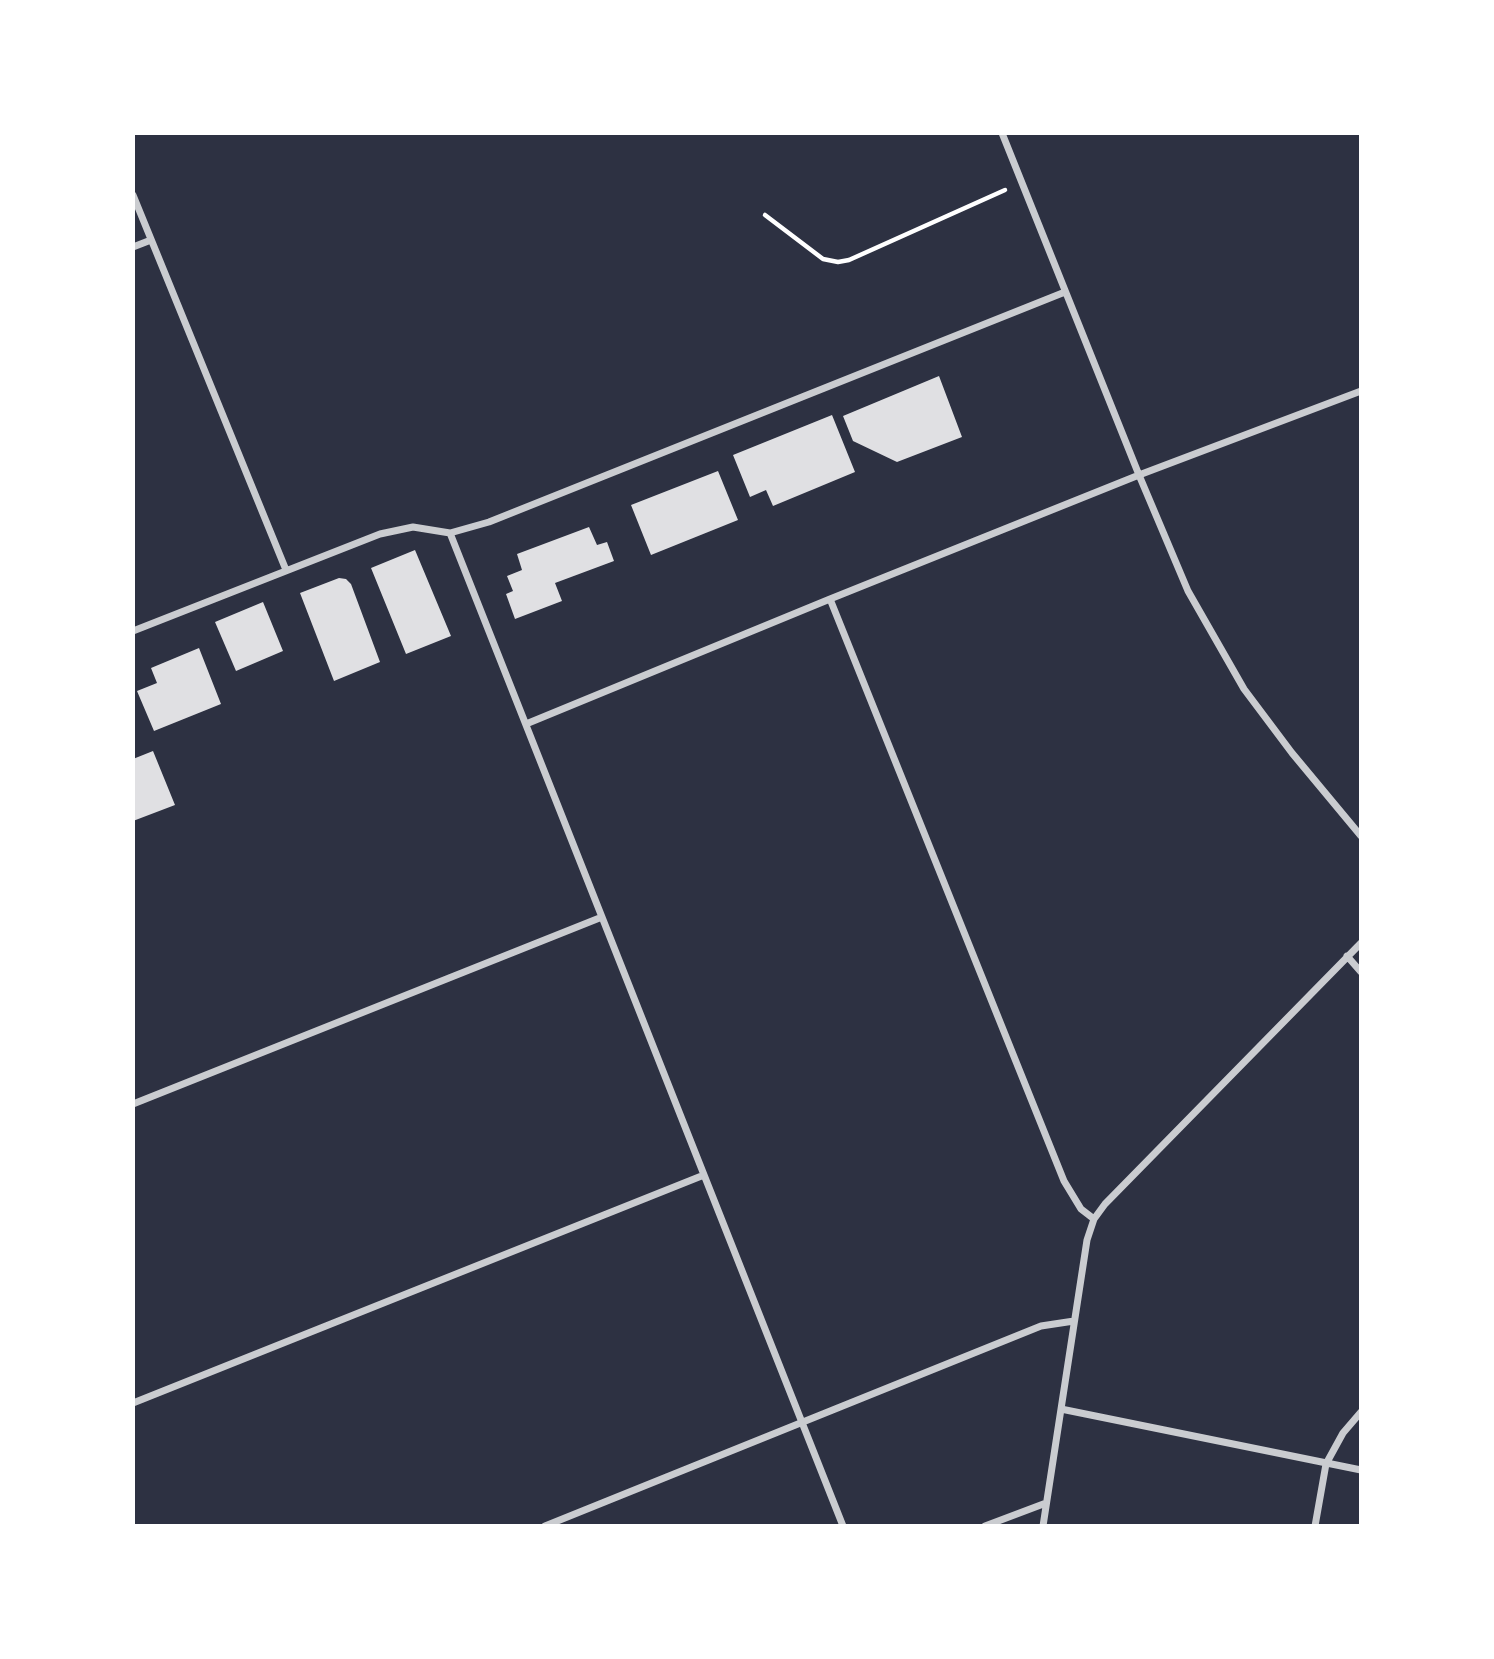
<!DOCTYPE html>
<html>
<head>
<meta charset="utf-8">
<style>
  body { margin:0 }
  #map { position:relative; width:1494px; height:1659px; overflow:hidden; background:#2d3142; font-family:"Alegreya Sans",sans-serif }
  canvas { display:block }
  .frame { position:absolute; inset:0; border:135px solid #fff; pointer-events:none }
</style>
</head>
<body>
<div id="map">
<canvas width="1494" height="1659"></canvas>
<div class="frame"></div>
</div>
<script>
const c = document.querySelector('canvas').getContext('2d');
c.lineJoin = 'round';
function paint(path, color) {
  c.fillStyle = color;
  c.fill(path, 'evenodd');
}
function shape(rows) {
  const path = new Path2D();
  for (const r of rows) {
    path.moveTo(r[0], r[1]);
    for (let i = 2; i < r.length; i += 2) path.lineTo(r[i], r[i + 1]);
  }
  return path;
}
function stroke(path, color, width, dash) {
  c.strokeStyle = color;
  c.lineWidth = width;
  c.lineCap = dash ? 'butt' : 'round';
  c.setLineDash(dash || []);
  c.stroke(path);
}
const building = shape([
  [939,376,962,437,897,462,853,441,843,416],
  [832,415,855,472,773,506,766,490,750,497,733,455],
  [718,471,738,520,651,555,631,505],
  [589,527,597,545,607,542,614,561,555,583,562,601,515,619,506,594,513,591,507,576,522,570,517,554],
  [415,550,451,636,406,654,371,568],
  [339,578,346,579,351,584,380,662,334,681,300,593],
  [263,602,283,651,236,671,215,622],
  [199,648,221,704,154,731,137,691,157,683,151,668],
  [153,751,175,805,133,821,133,759]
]);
const path = shape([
  [765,215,823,259,838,262,849,260,1005,190]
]);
const minor = shape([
  [1002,133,1139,475,1188,591,1244,689,1292,753,1361,836],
  [133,195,286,570],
  [133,247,151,240],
  [450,533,843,1526],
  [830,599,1064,1181,1081,1209,1094,1219],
  [133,631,380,534,413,527,450,533,489,522,1065,292],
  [526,724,830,599,1139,475,1361,391],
  [1347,956,1361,972],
  [133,1104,602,917],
  [133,1403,704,1175],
  [1061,1409,1361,1470],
  [545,1526,1041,1326,1074,1321],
  [985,1526,1046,1503],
  [1043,1526,1087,1240,1094,1219,1105,1204,1361,943],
  [1315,1526,1326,1464,1343,1433,1361,1412]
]);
paint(building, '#e0e0e3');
stroke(path, '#fff', 4.5);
stroke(minor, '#caccd0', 7);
</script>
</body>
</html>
